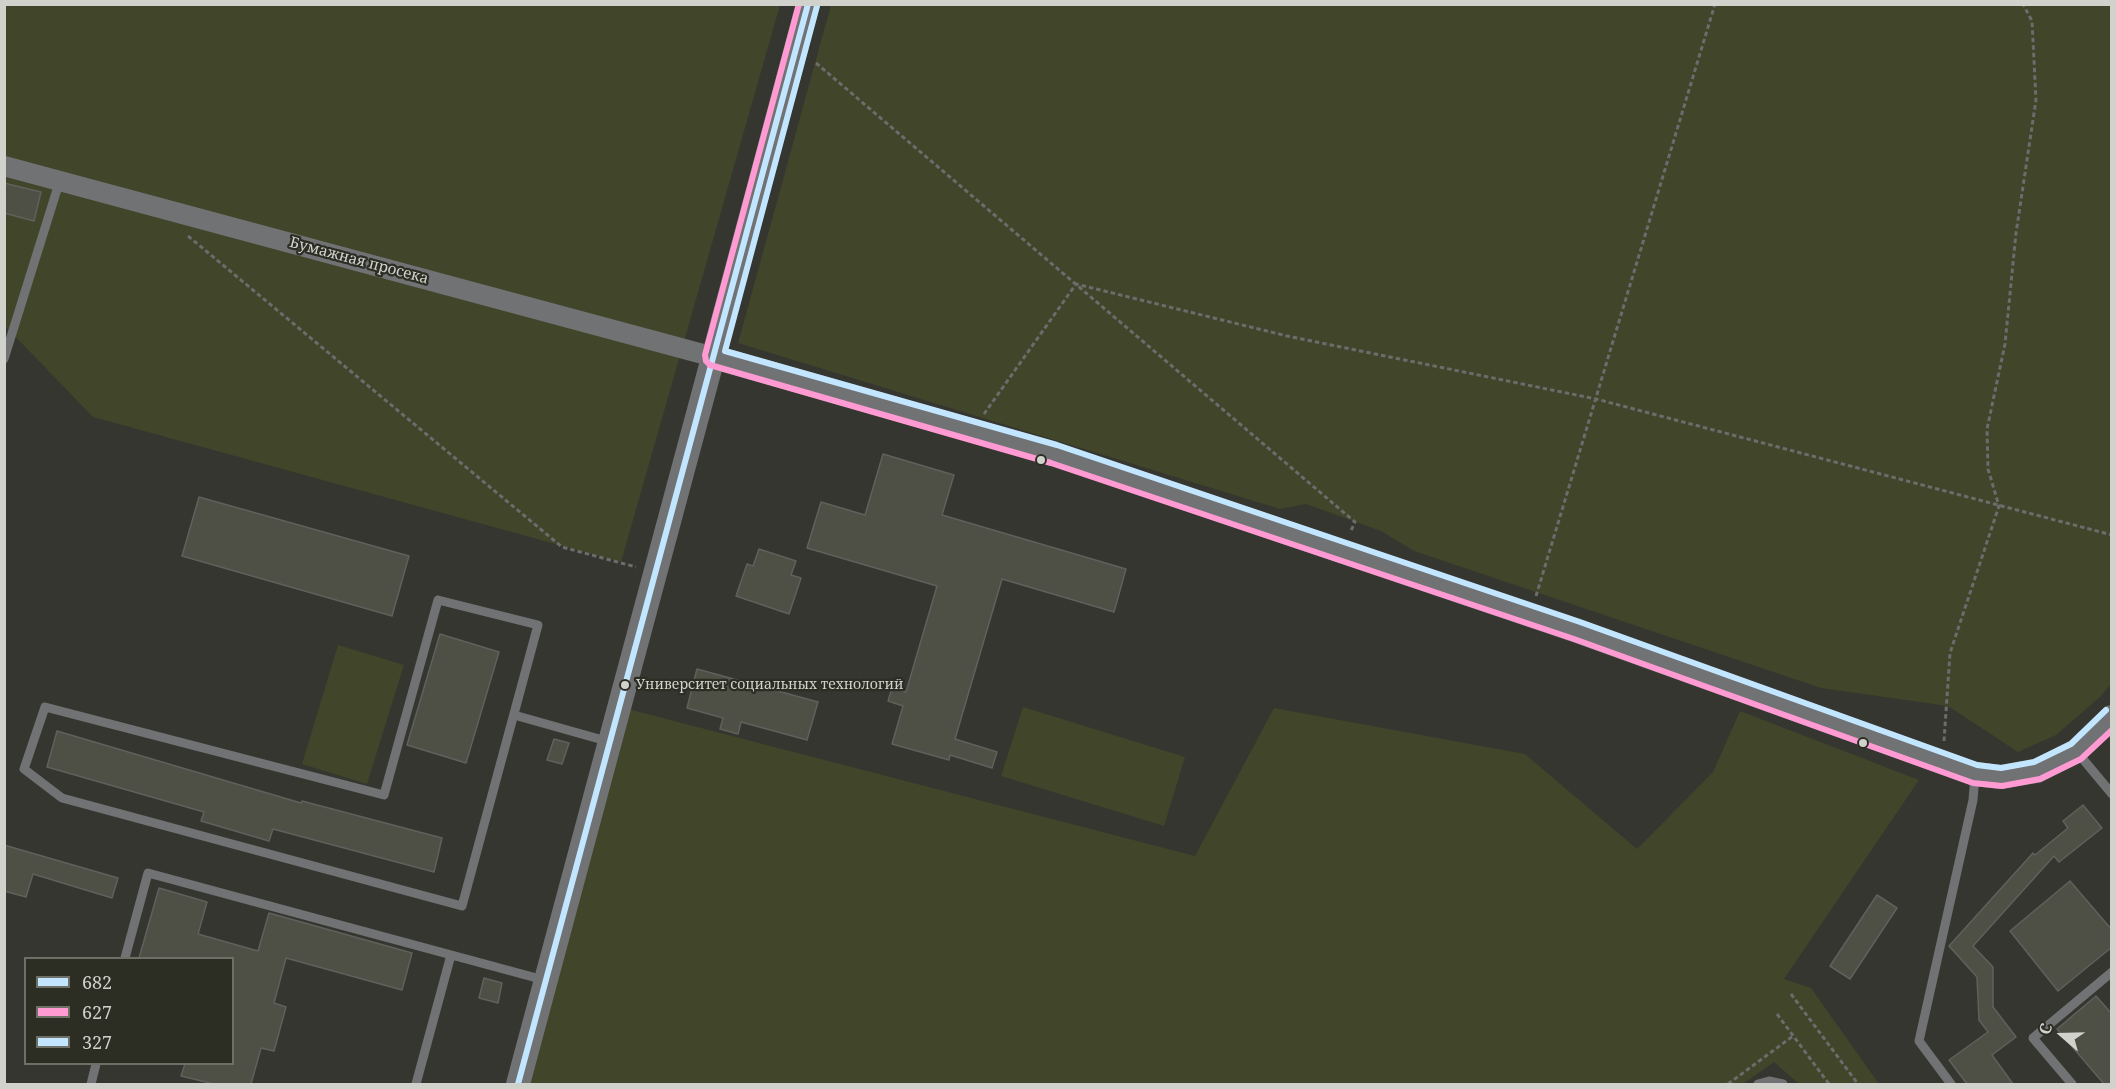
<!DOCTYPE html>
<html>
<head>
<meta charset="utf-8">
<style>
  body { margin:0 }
  #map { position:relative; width:2116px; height:1089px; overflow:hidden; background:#353630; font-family:"Noto Serif",serif }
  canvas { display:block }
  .frame { position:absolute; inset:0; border:6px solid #d1d2cc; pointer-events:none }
  .legend { position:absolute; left:24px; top:957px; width:210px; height:108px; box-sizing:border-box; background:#2c2e24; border:2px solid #6e7067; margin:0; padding:8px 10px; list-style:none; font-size:18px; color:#d1d2cc }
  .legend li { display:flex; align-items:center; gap:12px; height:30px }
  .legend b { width:30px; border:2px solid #6e7067 }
  .north { position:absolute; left:2032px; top:1005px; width:60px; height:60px; -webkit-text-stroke:4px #2c2e24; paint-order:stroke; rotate:290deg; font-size:16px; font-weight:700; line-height:24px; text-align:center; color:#d1d2cc }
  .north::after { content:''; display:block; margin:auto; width:21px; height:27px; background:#d1d2cc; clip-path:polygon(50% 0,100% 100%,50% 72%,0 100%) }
</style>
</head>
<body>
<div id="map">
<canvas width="2116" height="1089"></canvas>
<div class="frame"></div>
<ul class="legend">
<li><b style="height:8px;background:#c2e6ff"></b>682</li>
<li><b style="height:8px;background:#ff9ad2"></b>627</li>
<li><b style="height:8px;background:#c2e6ff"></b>327</li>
</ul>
<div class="north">С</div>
</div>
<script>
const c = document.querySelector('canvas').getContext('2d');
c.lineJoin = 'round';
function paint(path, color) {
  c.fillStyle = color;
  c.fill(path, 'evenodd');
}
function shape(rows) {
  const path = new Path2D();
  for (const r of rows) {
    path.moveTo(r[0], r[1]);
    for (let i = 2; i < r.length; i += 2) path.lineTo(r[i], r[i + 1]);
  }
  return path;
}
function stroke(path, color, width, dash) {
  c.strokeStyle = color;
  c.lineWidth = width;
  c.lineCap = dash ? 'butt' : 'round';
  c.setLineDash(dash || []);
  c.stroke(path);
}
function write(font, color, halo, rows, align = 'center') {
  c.font = font + ' "Noto Serif",serif';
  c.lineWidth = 4.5;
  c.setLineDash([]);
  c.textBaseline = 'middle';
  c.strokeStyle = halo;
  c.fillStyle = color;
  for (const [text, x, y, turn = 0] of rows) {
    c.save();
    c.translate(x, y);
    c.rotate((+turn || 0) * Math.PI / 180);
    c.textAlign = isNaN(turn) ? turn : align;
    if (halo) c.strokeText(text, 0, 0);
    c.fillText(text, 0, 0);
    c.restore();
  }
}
const green = shape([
  [4,5,780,5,621,562,93,417,5,326],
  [831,5,2111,5,2111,684,2099,698,2056,735,2018,752,1948,706,1821,688,1414,551,1381,531,1306,504,1280,509,738,343],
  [338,645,404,665,367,784,302,764],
  [1023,707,1185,757,1164,826,1001,776],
  [624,708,1195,856,1274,708,1525,754,1637,849,1713,772,1740,711,1919,780,1784,979,1811,988,1879,1084,1799,1084,1774,1062,1743,1084,524,1084]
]);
const building = shape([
  [4,183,41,192,34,221,4,213,4,183],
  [883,454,954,475,942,515,1126,569,1114,612,1002,579,955,739,997,752,992,768,950,755,949,760,892,744,903,706,888,701,892,688,906,692,937,586,807,548,821,502,865,515,883,454],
  [199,497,409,556,392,616,182,556,199,497],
  [759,549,796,561,791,575,801,578,789,614,736,596,747,564,753,566,759,549],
  [440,634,499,652,466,763,407,745,440,634],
  [697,669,818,702,807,740,741,722,738,734,720,729,723,718,687,708,697,669],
  [57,731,301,803,302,801,442,838,434,872,273,829,269,841,201,821,204,812,47,767,57,731],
  [554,739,569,743,562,764,547,760,554,739],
  [2083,805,2102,828,2059,862,2054,856,1973,946,1993,967,1993,1007,2016,1037,1992,1055,2013,1084,1967,1084,1949,1060,1988,1032,1979,1020,1977,977,1949,946,2033,853,2035,855,2068,828,2063,821,2083,805],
  [4,845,118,878,112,898,33,874,26,897,4,891,4,845],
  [2070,881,2112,930,2112,947,2058,991,2010,931,2070,881],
  [159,888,207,902,198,934,258,951,269,913,412,953,402,990,286,958,274,1003,286,1007,274,1051,261,1048,251,1084,214,1084,181,1076,185,1064,232,1064,232,958,139,958,159,888],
  [1877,895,1897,908,1850,979,1830,966,1877,895],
  [484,978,502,983,498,1003,479,998,484,978],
  [2096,996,2112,1014,2112,1084,2104,1084,2057,1029,2096,996]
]);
const path = shape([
  [816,63,1355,522,1350,533],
  [188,236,562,547,636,567],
  [984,414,1076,284,1287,336,1596,399,2112,535],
  [1536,596,1715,4],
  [1944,741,1950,653,1999,506,1988,469,1987,429,2005,344,2016,233,2036,100,2032,21,2023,4],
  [1791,994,1858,1084],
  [1777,1014,1829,1084],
  [1728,1084,1793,1036]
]);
const service = shape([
  [4,359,60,180],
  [438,600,538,625,462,906,62,798,24,769,45,707,384,795,438,600],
  [514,715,610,742],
  [2077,752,2112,794],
  [125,958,148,873,544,980],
  [91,1084,96,1064],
  [416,1084,451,955],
  [1758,1084,1769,1081,1783,1084],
  [1951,1084,1919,1041,1973,800,1975,776],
  [2072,1084,2033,1038,2112,972]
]);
const minor = shape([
  [4,166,714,357]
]);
const tertiary = shape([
  [714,357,1054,454,1577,631,1975,774,2001,777,2037,771,2076,751,2112,717],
  [518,1084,808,4]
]);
const bus1 = shape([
  [518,1084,808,4]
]);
const bus2 = shape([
  [799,4,705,355,706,361,710,365,1051,463,1574,639,1973,783,2002,786,2040,779,2081,759,2112,730]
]);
const bus3 = shape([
  [817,6,725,351,1057,445,1580,622,1977,765,2001,768,2034,762,2071,744,2106,710]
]);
const markers = [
  [1041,460,5,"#d1d2cc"],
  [625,685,5,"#d1d2cc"],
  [1863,743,5,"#d1d2cc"]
];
const busNames = [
  ["Университет социальных технологий",636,685]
];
const streetNames = [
  ["Бумажная просека",359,261,15]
];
paint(green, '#414529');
paint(building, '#4e4f45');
stroke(building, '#60615d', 1.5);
stroke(path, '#6b6c6c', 3, [4.5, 3]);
stroke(service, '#717274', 9);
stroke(minor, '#717274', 20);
stroke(tertiary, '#717274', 24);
stroke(bus1, '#c2e6ff', 6);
stroke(bus2, '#ff9ad2', 6);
stroke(bus3, '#c2e6ff', 6);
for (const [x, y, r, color] of markers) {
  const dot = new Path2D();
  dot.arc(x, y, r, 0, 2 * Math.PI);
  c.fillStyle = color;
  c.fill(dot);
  stroke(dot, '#2c2e24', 2);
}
write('14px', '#d1d2cc', '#2c2e24', busNames, 'left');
write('15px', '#d1d2cc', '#2c2e24', streetNames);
</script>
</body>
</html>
